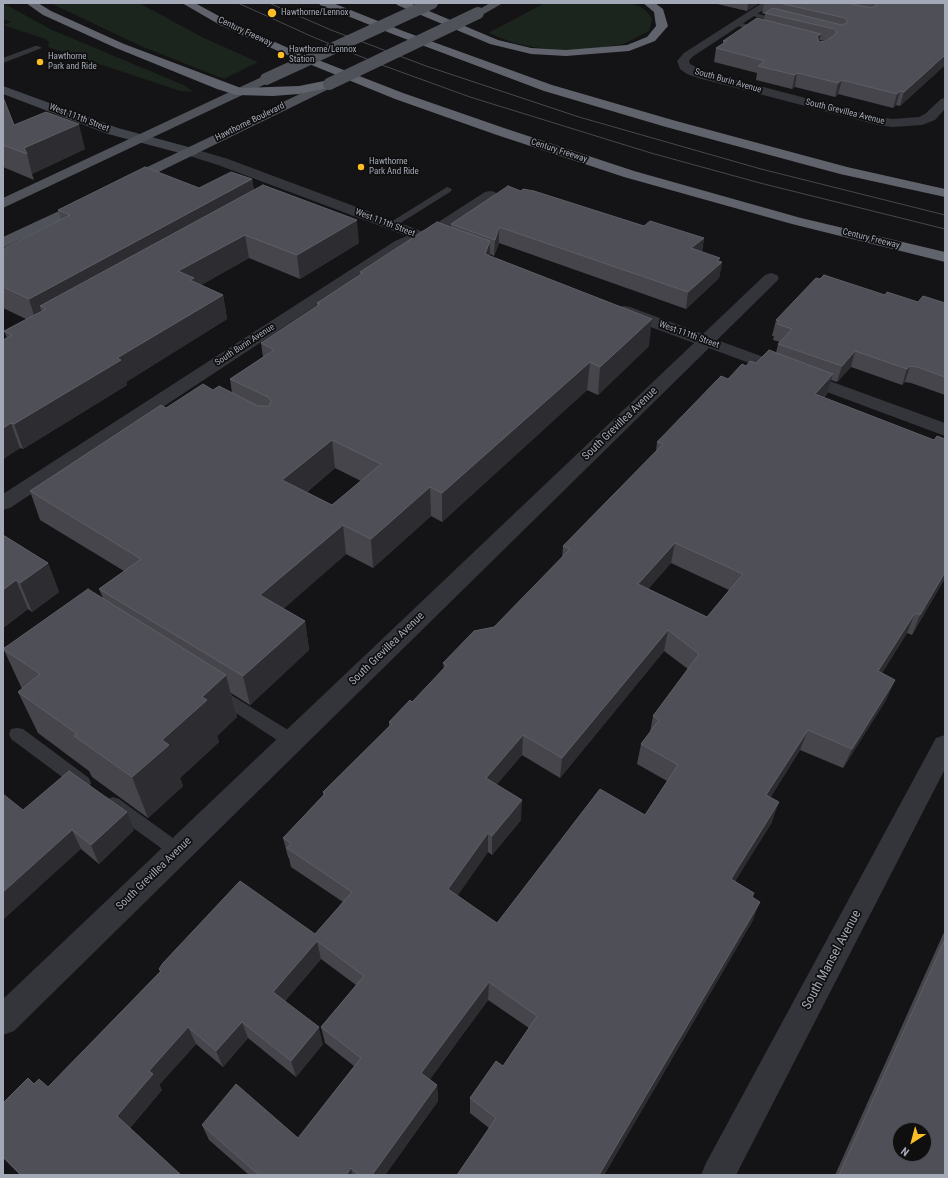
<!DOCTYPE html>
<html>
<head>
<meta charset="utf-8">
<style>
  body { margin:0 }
  #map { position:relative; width:948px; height:1178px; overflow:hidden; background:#141315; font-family:"Roboto Condensed",sans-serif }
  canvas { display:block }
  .frame { position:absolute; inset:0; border:4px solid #a4a9b7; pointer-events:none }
  .north { position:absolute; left:892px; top:1122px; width:40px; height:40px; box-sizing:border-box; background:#0f0f10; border:1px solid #4b4d53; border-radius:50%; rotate:216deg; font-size:11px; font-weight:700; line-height:16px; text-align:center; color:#a4a9b7 }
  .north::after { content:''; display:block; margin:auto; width:14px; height:18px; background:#fdbd24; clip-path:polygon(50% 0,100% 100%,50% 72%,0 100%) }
</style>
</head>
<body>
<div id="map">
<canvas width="948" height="1178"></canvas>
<div class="frame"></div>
<div class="north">N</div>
</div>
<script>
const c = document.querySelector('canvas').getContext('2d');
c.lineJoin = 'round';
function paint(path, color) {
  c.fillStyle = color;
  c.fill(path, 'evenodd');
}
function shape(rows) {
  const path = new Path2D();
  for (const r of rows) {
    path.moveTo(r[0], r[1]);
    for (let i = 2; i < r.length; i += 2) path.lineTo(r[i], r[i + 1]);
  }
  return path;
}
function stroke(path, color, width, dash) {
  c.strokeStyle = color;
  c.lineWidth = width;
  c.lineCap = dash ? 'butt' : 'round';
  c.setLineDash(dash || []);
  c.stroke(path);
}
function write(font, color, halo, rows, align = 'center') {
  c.font = font + ' "Roboto Condensed",sans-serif';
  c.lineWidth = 3.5;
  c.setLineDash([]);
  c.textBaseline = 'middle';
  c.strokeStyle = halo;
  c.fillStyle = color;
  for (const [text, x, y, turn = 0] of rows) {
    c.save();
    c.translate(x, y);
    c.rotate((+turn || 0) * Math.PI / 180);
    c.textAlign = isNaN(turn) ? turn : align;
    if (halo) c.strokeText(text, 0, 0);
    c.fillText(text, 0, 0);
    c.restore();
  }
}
const green = shape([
  [3,3,52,30,186,86,193,92,180,91,48,47,49,42,45,39,3,25,11,22,3,19],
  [50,3,139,3,204,38,258,62,224,79,143,47],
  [545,3,631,3,643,8,648,13,652,19,651,25,649,31,624,44,581,50,555,50,533,47,514,43,488,33]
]);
const lane = shape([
  [752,12,784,21,786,22,782,24,750,15,750,13,752,12],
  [736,22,767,29,768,31,764,33,734,25,732,24,736,22],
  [35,46,38,46,42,48,3,63,3,58,35,46],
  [447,187,450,188,452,190,450,192,394,227,391,228,386,225,447,187],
  [218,688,223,690,298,736,300,741,298,746,292,747,286,746,213,698,210,694,213,690,218,688],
  [17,728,23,729,89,778,91,783,89,788,83,790,77,788,11,739,9,734,11,729,17,728],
  [113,797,119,799,184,846,187,851,184,856,178,859,172,856,107,809,105,804,107,799,113,797]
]);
const street = shape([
  [762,3,774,3,692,57,689,61,690,64,706,72,878,117,892,119,919,117,925,114,941,99,945,98,945,109,935,120,922,125,892,127,878,125,698,78,687,74,680,69,677,61,684,53,762,3],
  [191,148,228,159,421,231,429,228,485,192,490,191,495,192,497,195,495,198,435,236,450,242,453,245,450,248,445,250,421,241,405,247,10,508,3,510,3,494,395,241,407,236,218,165,186,155,184,152,186,149,191,148],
  [771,273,777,275,779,278,777,281,717,340,945,423,945,436,709,348,14,1031,3,1035,3,999,694,343,618,315,616,311,618,307,624,306,630,307,703,334,765,275,771,273],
  [945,735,945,769,736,1175,701,1175,706,1163,936,738,945,735]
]);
const secondary = shape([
  [3,86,118,128,196,149,198,152,196,155,191,156,108,134,3,94,3,86]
]);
const primary = shape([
  [490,3,503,3,482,15,474,15,473,13,490,3],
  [266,75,270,76,272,79,270,82,3,208,3,198,266,75],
  [329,80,333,81,335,84,333,87,130,186,125,187,120,186,118,183,120,180,329,80],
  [87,198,92,199,94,202,92,205,3,248,3,237,87,198]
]);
const highway = shape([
  [26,3,38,3,51,11,124,44,241,88,299,86,329,80,333,81,335,84,333,87,299,94,273,96,236,95,217,89,116,48,43,15,26,3],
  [182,3,195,3,228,21,295,51,403,93,504,128,634,171,801,218,945,252,945,262,792,224,624,177,494,134,395,99,287,55,220,25,182,3],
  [319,3,333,3,403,31,552,85,676,121,847,167,945,189,945,197,840,174,666,127,544,91,395,35,320,5,319,3],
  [396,3,410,3,498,40,531,48,566,50,627,45,647,37,656,26,654,12,643,3,655,3,663,9,668,26,655,41,629,51,566,56,531,54,490,44,397,5,396,3]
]);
const tram = shape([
  [238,3,313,37,379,64,470,97,651,153,760,183,945,229],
  [269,3,331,30,426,66,579,117,761,169,945,215]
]);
const primaryBridge = shape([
  [266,79,432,3],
  [329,84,478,13]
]);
const wall = shape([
  [713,3,759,3,747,11],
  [764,3,945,3,945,65,900,106,896,105,893,108,838,94,835,97,795,87,792,89,756,80,757,73,714,62,716,48,723,44,723,41,764,20,765,14,762,13],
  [819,40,826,41,819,42],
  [3,97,14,125,85,149,32,174,34,180,3,167],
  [252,179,254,190,359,243,300,279,249,258,201,285,223,295,227,319,126,382,127,385,23,449,20,448,3,459,7,338,4,331,26,319,3,308,3,249,61,219,58,210,199,188],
  [521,191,644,226,704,238,702,252,722,262,719,278,686,309,499,243,494,256,490,254,490,256,649,346,598,395,587,390,442,522,431,516,373,568,346,554,283,609,305,621,309,650,250,705,231,693,237,717,217,736,219,742,180,778,183,786,148,818,92,777,89,771,38,733,18,692,22,689,3,648,103,598,99,589,124,571,40,520,30,491,166,408,213,390,232,393,230,379,263,357,261,343,317,306,317,303,360,275,360,272,451,227,451,224],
  [335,468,361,481,332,505,307,492],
  [885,295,918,302,945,303,945,395,911,383,905,382,902,385,851,367,837,382,831,380,827,394,824,398,934,440,945,439,945,578,912,635,907,633,882,673,895,680,886,700,843,768,800,750,770,798,772,822,735,881,753,897,753,920,604,1175,457,1175,489,1128,470,1113,470,1098,503,1066,529,1028,488,1000,430,1079,437,1085,438,1101,385,1175,249,1175,209,1140,202,1125,298,1138,354,1066,325,1043,321,1027,356,985,321,959,285,1001,323,1044,296,1077,248,1038,223,1067,196,1044,159,1085,162,1090,130,1128,181,1175,20,1175,3,1158,3,1103,34,1084,48,1087,160,972,159,969,315,934,343,902,291,867,289,858,288,857,283,838,323,795,323,792,389,726,389,722,412,702,444,669,443,663,494,627,562,558,563,546,656,452,657,442,728,379,746,366,756,363,776,353,778,344,780,342,773,340,774,336,772,336,776,320],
  [671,563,729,590,707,617,648,589],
  [664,651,688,669,653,716,650,732,641,744,637,764,667,781,645,815,497,923,457,896,488,852,492,855,521,820,496,785,522,755,560,778],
  [3,535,48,563,59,592,32,612,28,609,3,628],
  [23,810,134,830,99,864,81,849],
  [945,930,945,1175,835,1175]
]);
const shadedWall = shape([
  [748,3,759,3,747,11],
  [821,34,818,47,817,36],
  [945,55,945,65,900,106,904,92],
  [797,73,795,87,792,89,795,75],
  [842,80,838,94,835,97,838,83],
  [900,91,896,105,893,108,897,94],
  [79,124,85,149,32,174,27,154,24,148],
  [252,179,256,203,46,309,40,306,44,321,37,325,29,299],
  [357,220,359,243,300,279,297,255],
  [499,227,499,243,494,256,495,240],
  [245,235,249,258,196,288,178,271],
  [704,238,701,254,691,248],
  [490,241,490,268,485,254],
  [720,258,718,265,722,262,719,278,686,309,688,292],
  [223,295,227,319,126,382,127,385,23,449,14,424,117,358],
  [652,319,649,346,598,395,600,367],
  [855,351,851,367,837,382,842,366],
  [590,362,587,390,442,522,442,493],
  [910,366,905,382,902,385,907,369],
  [833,374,827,394,809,414,815,394],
  [11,423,20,448,3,459,3,428],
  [332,440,335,468,287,508,282,480],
  [430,487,431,516,373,568,371,539],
  [343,525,346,554,266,624,260,595],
  [675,543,671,563,635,604,638,584],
  [48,563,59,592,32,612,20,583],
  [945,572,945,578,912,635,920,615],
  [16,580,28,609,3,628,3,590],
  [915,613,907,633,870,692,878,671],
  [305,621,309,650,250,705,243,676],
  [668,630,664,651,560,778,562,758],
  [226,675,237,717,217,736,219,742,180,778,183,786,148,818,132,777,162,740,202,697],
  [895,680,886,700,843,768,852,749],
  [808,730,800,750,759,815,766,795],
  [523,735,522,755,485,798,486,778],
  [522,800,521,820,492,855,492,836],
  [779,802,772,822,725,898,731,879],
  [127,812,134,830,99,864,91,845],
  [72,830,81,849,3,920,3,892],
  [488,833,488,852,449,908,448,889],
  [760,902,753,920,604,1175,599,1175],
  [317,941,321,959,278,1009,273,992],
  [489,982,488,1000,423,1089,421,1073],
  [242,1022,248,1038,223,1067,216,1051],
  [188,1027,196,1044,159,1085,162,1090,127,1131,117,1116,149,1071],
  [319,1027,323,1044,296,1077,291,1061],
  [437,1085,438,1101,385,1175,372,1175],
  [351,1168,353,1175,346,1175]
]);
const building = shape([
  [779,3,847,3,872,8,877,5,874,3,945,3,945,55,904,92,900,91,897,94,842,80,838,83,802,74,797,73,795,75,758,66,765,61,716,48,727,41,723,41,757,18,821,34,817,36,819,42,826,41,837,33,834,29,765,13,773,8,842,25,847,23,847,21,845,18,779,3],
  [3,97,14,125,46,112,79,124,24,148,27,154,3,145,3,97],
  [145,167,199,188,231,172,252,179,29,299,3,287,3,249,70,215,58,210,145,167],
  [263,185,357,220,297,255,245,235,178,271,194,278,190,280,223,295,117,358,121,360,14,424,11,423,3,428,3,340,12,335,4,331,46,309,40,306,263,185],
  [508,186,521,191,523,189,534,191,644,226,650,221,704,238,691,248,720,258,717,261,722,262,688,292,499,227,495,240,451,224,508,186],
  [437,222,490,241,485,254,652,319,600,367,590,362,442,493,430,487,371,539,343,525,260,595,305,621,243,676,99,589,141,559,30,491,161,405,166,408,203,384,213,390,219,386,258,406,269,406,271,401,268,397,230,379,274,350,261,343,320,304,317,303,363,273,360,272,437,222],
  [332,440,381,464,332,505,282,480,332,440],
  [824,275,885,295,887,292,918,302,923,296,945,303,945,377,917,367,910,366,907,369,855,351,842,366,778,344,792,329,777,324,779,321,776,320,816,278,820,279,824,275],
  [769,350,833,374,815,394,934,440,937,436,945,439,945,572,920,615,915,613,878,671,895,680,852,749,808,730,766,795,779,802,731,879,754,893,752,897,760,902,599,1175,457,1175,496,1118,470,1098,496,1061,503,1066,537,1016,489,982,421,1073,437,1085,372,1175,360,1175,351,1168,346,1175,259,1175,202,1125,236,1084,298,1138,361,1058,321,1027,364,976,317,941,273,992,319,1027,291,1061,242,1022,216,1051,188,1027,149,1071,153,1074,117,1116,181,1175,21,1175,3,1157,3,1103,28,1078,34,1084,39,1079,48,1087,161,971,159,969,163,963,240,881,315,934,352,892,287,848,291,843,283,838,325,794,323,792,392,724,389,722,410,700,412,702,447,665,443,663,474,631,494,627,570,549,563,546,663,444,657,442,721,376,728,379,742,364,746,366,750,361,756,363,769,350],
  [675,543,743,574,707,617,638,584,675,543],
  [668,630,699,654,653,716,659,720,641,744,678,765,645,815,600,789,497,923,448,889,488,833,492,836,522,800,486,778,523,735,562,758,668,630],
  [3,535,48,563,20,583,16,580,3,590,3,535],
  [88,589,226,675,202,697,207,700,162,740,169,745,132,777,74,736,77,734,18,692,40,674,3,649,88,589],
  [69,771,127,812,91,845,72,830,3,892,3,794,23,810,69,771],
  [945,939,945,1175,839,1175,848,1155,945,939],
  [900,1130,924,1130,924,1154,900,1154,900,1130]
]);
const markers = [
  [272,13,5,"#fdbd24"],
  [281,55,4,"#fdbd24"],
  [40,62,4,"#fdbd24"],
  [361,167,4,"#fdbd24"]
];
const farPoinames = [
  ["Hawthorne/Lennox",281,13],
  ["Hawthorne/Lennox",289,50],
  ["Station",289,60],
  ["Hawthorne",48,57],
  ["Park and Ride",48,67],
  ["Hawthorne",369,162],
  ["Park And Ride",369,172]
];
const farStreetnames = [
  ["Century Freeway",245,32,25],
  ["South Burin Avenue",728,81,16],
  ["South Grevillea Avenue",845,112,14],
  ["West 111th Street",79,118,21],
  ["Hawthorne Boulevard",250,122,-26],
  ["Century Freeway",559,151,18],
  ["West 111th Street",385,223,21],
  ["Century Freeway",871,239,14],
  ["West 111th Street",689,335,20],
  ["South Burin Avenue",245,345,-33]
];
const streetNames = [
  ["South Grevillea Avenue",620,424,-44],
  ["South Grevillea Avenue",387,649,-44],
  ["South Grevillea Avenue",154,874,-44]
];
const nearStreetnames = [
  ["South Mansel Avenue",832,960,-62]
];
paint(green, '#1b241d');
paint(lane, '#34353b');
paint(street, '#34353b');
paint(secondary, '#42444b');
paint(primary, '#50525a');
paint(highway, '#60636c');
stroke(tram, '#474950', 1);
stroke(primaryBridge, '#50525a', 12);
paint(wall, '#45454b');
paint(shadedWall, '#2d2d31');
paint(building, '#4f5057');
stroke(building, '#5d5e66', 1);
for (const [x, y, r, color] of markers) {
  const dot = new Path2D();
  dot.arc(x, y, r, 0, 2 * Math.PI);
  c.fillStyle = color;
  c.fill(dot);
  stroke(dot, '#0f0f10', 1.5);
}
write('9px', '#a4a9b7', '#0f0f10', farPoinames, 'left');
write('9px', '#a4a9b7', '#0f0f10', farStreetnames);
write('11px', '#a4a9b7', '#0f0f10', streetNames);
write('13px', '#a4a9b7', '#0f0f10', nearStreetnames);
</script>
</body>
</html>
